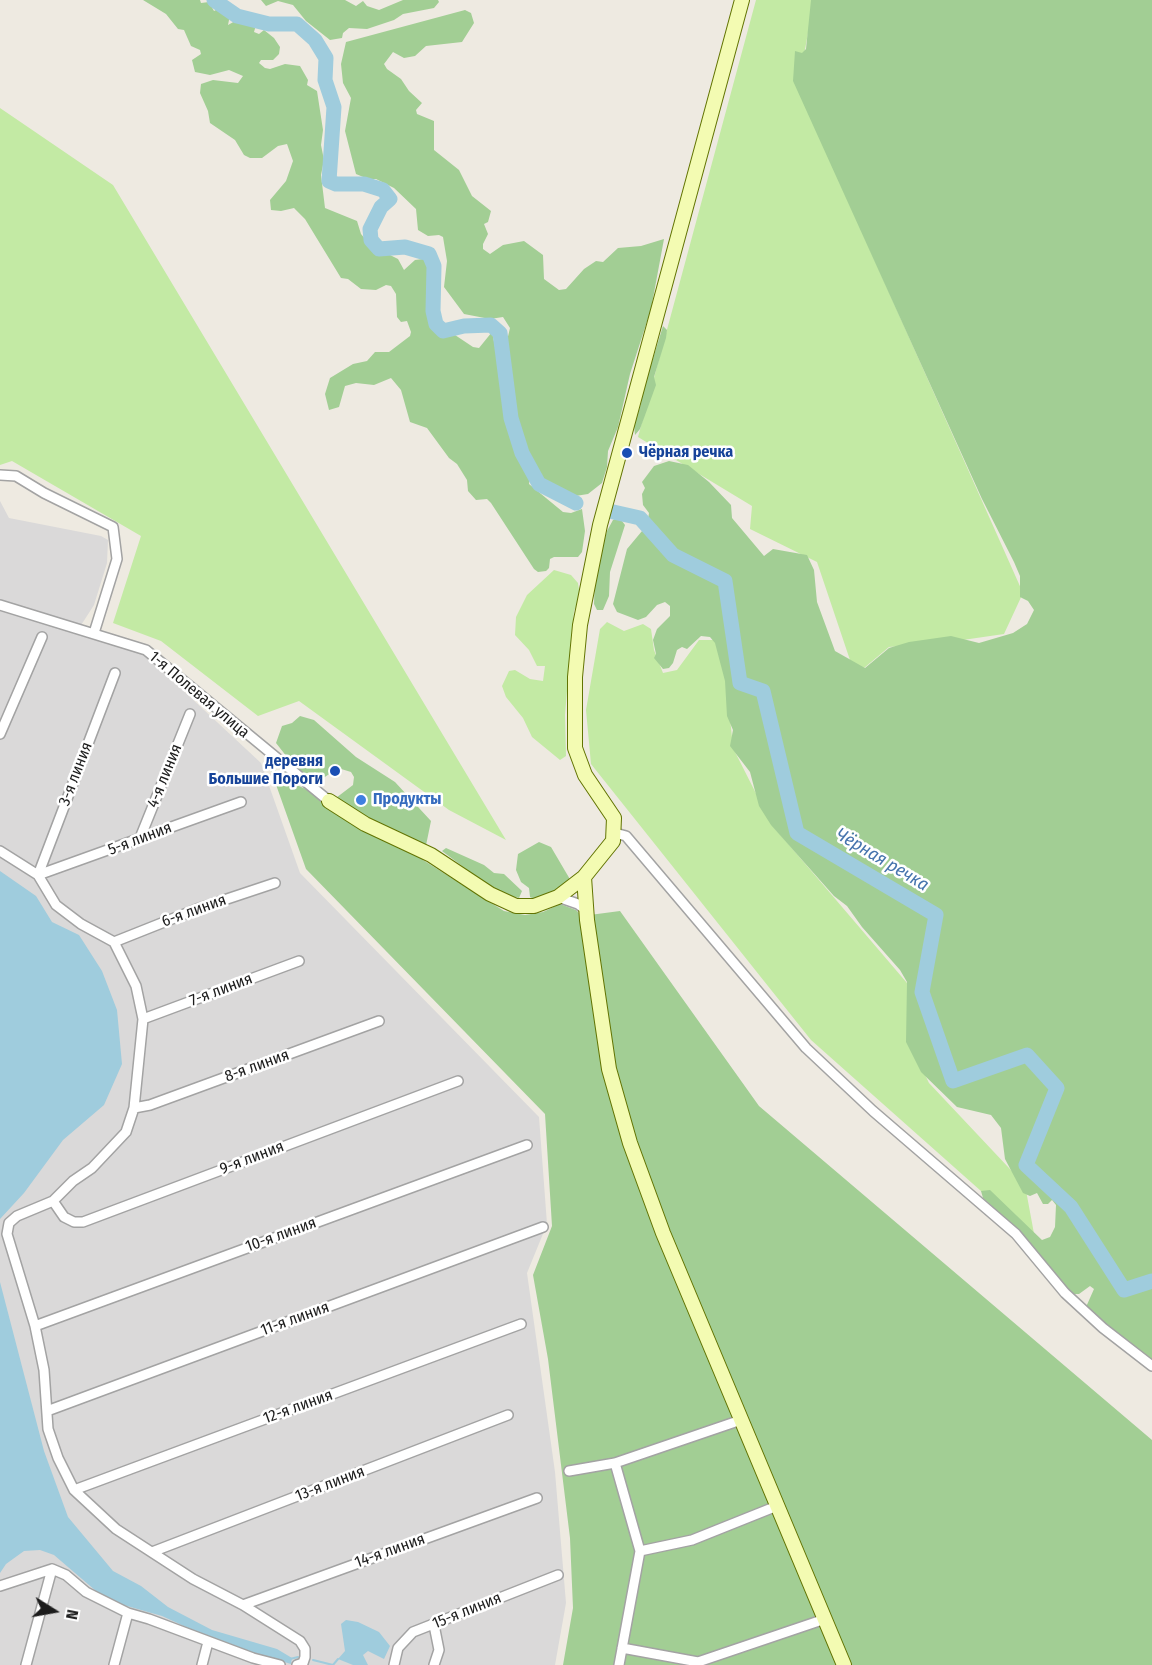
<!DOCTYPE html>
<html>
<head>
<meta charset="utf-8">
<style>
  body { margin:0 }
  #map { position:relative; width:1152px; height:1665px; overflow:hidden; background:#eeeae1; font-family:"Fira Sans Condensed",sans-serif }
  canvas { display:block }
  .north { position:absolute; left:24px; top:1581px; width:60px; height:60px; -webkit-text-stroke:4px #fff; paint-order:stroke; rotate:101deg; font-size:16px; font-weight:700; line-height:24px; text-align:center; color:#1c1c1c }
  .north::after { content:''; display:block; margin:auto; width:21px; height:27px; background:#1c1c1c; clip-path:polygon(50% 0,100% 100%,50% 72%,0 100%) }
</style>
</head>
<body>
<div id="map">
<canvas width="1152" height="1665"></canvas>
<div class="north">N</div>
</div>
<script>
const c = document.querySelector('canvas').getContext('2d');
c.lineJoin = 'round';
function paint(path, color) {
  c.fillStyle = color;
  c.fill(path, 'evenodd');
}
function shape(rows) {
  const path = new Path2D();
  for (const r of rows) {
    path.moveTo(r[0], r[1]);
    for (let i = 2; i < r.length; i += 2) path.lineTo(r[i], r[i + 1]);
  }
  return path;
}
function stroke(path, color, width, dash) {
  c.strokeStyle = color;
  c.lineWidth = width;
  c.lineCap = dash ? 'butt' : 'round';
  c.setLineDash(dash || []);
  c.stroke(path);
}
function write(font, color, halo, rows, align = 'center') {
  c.font = font + ' "Fira Sans Condensed",sans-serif';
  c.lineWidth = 5;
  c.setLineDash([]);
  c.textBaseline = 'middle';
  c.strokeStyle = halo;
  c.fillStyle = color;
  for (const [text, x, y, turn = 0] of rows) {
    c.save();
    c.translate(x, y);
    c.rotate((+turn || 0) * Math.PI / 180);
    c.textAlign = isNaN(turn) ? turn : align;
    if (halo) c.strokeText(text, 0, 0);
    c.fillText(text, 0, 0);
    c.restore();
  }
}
const residential = shape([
  [0,501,9,518,101,536,108,540,107,563,94,605,76,633,145,655,261,763,300,873,539,1117,547,1224,527,1273,555,1472,566,1603,555,1665,0,1665]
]);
const grass = shape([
  [756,0,814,0,798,88,1023,593,1004,634,942,643,889,647,864,668,851,663,817,562,750,529,752,506,638,437],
  [0,108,113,185,506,840,449,810,299,701,258,716,161,641,113,623,141,536,12,461,0,465],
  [554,570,571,575,578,583,580,597,574,611,572,630,565,715,566,756,560,760,532,737,523,718,506,697,502,686,509,671,515,670,530,679,543,681,545,666,537,666,529,650,515,635,516,617,527,595],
  [607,622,624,631,643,624,651,629,654,650,663,673,677,670,699,640,717,640,726,677,733,748,772,825,907,983,907,1038,929,1083,1025,1185,1035,1239,811,1040,591,764,586,710,600,629]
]);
const forest = shape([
  [143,0,200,0,201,3,209,2,214,11,226,5,231,10,228,25,237,20,249,22,256,25,254,32,259,34,264,30,274,38,280,47,279,54,273,60,261,60,259,63,265,68,270,69,285,64,300,66,308,80,307,85,317,91,323,130,321,145,324,160,321,175,325,208,357,221,361,234,377,253,388,254,398,259,404,270,415,260,423,259,427,263,428,296,435,330,446,329,473,347,479,348,492,332,496,351,506,345,510,328,503,317,490,319,464,314,444,287,447,261,443,237,439,235,428,236,418,230,416,209,394,188,376,179,368,179,356,174,345,131,351,98,343,83,341,64,346,42,465,10,471,13,474,23,462,42,426,46,415,56,404,58,393,52,384,64,387,69,401,79,409,91,422,103,416,110,417,114,434,121,434,150,459,170,472,196,491,211,488,222,484,224,488,234,483,244,483,249,490,254,503,245,524,241,543,255,544,279,559,290,566,289,584,269,596,261,603,262,618,248,641,246,664,239,651,309,630,374,618,427,608,451,607,467,602,483,588,494,569,497,551,494,533,471,530,476,529,484,563,512,571,513,582,509,585,531,582,552,578,557,554,557,550,559,549,568,546,571,538,572,534,569,491,503,487,499,476,500,468,491,467,480,457,464,449,458,427,428,410,422,401,390,391,378,374,385,356,383,345,386,339,407,329,410,325,394,330,378,353,364,367,361,375,352,389,352,410,336,411,332,407,321,401,322,397,317,396,294,391,286,386,285,376,290,361,289,348,279,341,278,305,219,294,208,281,211,271,210,270,200,286,181,293,161,287,144,278,146,262,158,250,158,244,155,235,140,210,123,208,111,200,93,201,84,213,80,238,83,243,76,229,70,210,75,195,72,192,60,201,54,200,50,191,46,184,30,178,29,166,14],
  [261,0,345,0,356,6,363,1,367,6,379,10,403,0,438,0,439,2,434,8,403,14,394,20,367,29,349,28,343,33,342,38,330,40,306,21,293,5,278,1,266,6],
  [811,0,1152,0,1152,1363,1130,1346,1086,1307,1094,1289,1090,1286,1079,1294,1074,1294,1069,1290,1017,1229,983,1198,981,1191,990,1190,1042,1240,1050,1237,1055,1227,1056,1205,1052,1200,1048,1204,1043,1204,1037,1193,1030,1196,1023,1193,1005,1159,1001,1128,991,1115,957,1107,921,1072,906,1042,907,982,900,970,862,927,847,906,834,896,771,825,759,806,750,772,730,746,733,730,727,716,725,681,715,643,710,637,701,636,687,649,682,647,677,650,673,663,669,668,663,669,654,658,656,654,653,640,657,629,670,616,670,606,665,602,657,605,646,617,638,620,617,612,613,604,627,549,647,525,649,513,643,505,642,494,645,488,642,482,654,466,669,461,688,465,709,482,731,505,732,518,764,556,773,549,807,555,814,570,817,602,835,651,865,668,889,648,909,642,951,636,979,643,1013,633,1027,624,1034,610,1028,601,1020,597,1020,576,1014,562,982,499,793,81,795,51,802,53,806,49],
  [663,326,667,330,666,338,654,377,656,385,640,429,635,435,634,425,641,404,643,384,647,378],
  [619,517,625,525,610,572,609,596,603,610,597,610,594,604,595,574,607,531,613,520],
  [300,716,314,720,356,757,395,782,431,821,423,860,504,911,525,915,543,912,560,904,576,910,582,916,620,911,759,1106,1152,1440,1152,1665,563,1665,573,1608,570,1538,548,1359,533,1275,552,1226,545,1114,306,869,269,765,290,782,310,791,328,804,353,785,354,777,351,772,338,768,319,781,312,780,298,771,276,743,282,726,292,723],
  [539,842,551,847,571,881,553,893,534,899,530,897,529,888,521,882,516,870,518,854],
  [446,848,484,865,494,873,504,874,522,891,519,898,498,893,442,851]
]);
const water = shape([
  [0,871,36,896,52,922,79,935,102,971,117,1010,122,1064,104,1105,63,1140,24,1193,0,1219],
  [0,1282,44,1451,68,1517,113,1571,141,1586,168,1607,212,1630,277,1649,292,1658,291,1664,221,1643,162,1616,113,1602,96,1591,54,1555,40,1550,24,1551,6,1564,0,1573],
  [346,1620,358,1622,379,1632,390,1646,384,1659,368,1651,363,1655,368,1665,353,1665,338,1659,345,1651,341,1624]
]);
const stream = shape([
  [290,1659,298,1657],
  [313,1660,333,1665,338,1659]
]);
const river = shape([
  [214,0,237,16,269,24,297,24,315,40,326,58,325,80,334,107,329,181,336,184,364,184,383,190,390,199,381,207,370,229,371,240,379,249,405,247,429,254,434,266,433,311,436,324,443,331,464,326,491,325,500,333,511,418,522,453,539,484,576,503],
  [609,511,640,518,673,555,725,581,740,683,763,691,797,833,936,915,922,992,953,1081,1027,1055,1057,1088,1026,1165,1071,1207,1124,1290,1152,1281]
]);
const street = shape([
  [0,475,16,476,44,493,113,527,117,559,94,633],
  [0,605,146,650,329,801],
  [0,734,42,637],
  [615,833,626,836,806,1048,873,1111,1016,1234,1065,1293,1103,1328,1152,1366],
  [140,838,190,714],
  [0,851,38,875,56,905,81,924,114,942,136,986,143,1019,134,1108,126,1132,92,1168,73,1181,53,1201,17,1216,9,1223,7,1234,35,1326,44,1370,48,1429,58,1458,74,1490,116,1529,193,1579,243,1605,300,1641,305,1649,305,1657,303,1663,297,1665],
  [38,875,115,673],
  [38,875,241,802],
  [558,897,578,904,587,911],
  [114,942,197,909,275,883],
  [143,1019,299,961],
  [134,1108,150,1105,379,1021],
  [53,1201,64,1217,74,1222,83,1222,458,1081],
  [35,1326,527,1145],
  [47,1411,543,1227],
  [615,1463,640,1551,619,1665],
  [569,1471,615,1463,741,1420],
  [74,1490,521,1324],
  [640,1551,692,1540,777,1506],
  [152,1552,508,1415],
  [0,1586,52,1569,66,1575,86,1592,128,1613,149,1619,253,1658,280,1665],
  [243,1605,537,1498],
  [622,1648,698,1662,825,1619],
  [26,1665,52,1569],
  [114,1665,128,1613],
  [202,1665,208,1642],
  [394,1665,398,1648,413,1632,558,1575],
  [434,1665,439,1650,434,1625]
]);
const secondary = shape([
  [329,801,365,824,431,855,490,894,516,906,534,906,558,897,584,877,613,841,614,818,585,775,575,748,575,677,580,625,600,525,742,0],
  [584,877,587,920,609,1069,630,1143,663,1233,844,1665]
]);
const markers = [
  [627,453,6,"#1a4fb4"],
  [335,771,6,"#1a4fb4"],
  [361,800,6,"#3f7fe0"]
];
const transitNames = [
  ["Чёрная речка",639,453],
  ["деревня",323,762,"right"],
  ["Большие Пороги",323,780,"right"]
];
const streetNames = [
  ["1-я Полевая улица",199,695,40],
  ["3-я линия",76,774,-69],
  ["4-я линия",165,776,-68],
  ["5-я линия",140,839,-21],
  ["6-я линия",194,911,-20],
  ["7-я линия",221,990,-21],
  ["8-я линия",257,1066,-20],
  ["9-я линия",252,1158,-21],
  ["10-я линия",281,1235,-20],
  ["11-я линия",295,1319,-20],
  ["12-я линия",298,1407,-20],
  ["13-я линия",330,1484,-21],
  ["14-я линия",390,1551,-20],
  ["15-я линия",467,1611,-22]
];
const shopNames = [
  ["Продукты",373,800]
];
const waterNames = [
  ["Чёрная речка",882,860,31]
];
paint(residential, '#dad9d9');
paint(grass, '#c3eaa4');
paint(forest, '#a2ce94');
paint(water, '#9fccdd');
stroke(stream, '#9fccdd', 2);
stroke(river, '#9fccdd', 15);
stroke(street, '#a3a3a3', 12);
stroke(secondary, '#627402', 16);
stroke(street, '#fff', 9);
stroke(secondary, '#f3fbb2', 14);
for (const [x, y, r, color] of markers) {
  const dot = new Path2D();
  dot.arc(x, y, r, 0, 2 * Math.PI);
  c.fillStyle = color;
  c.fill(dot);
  stroke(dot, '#fff', 2);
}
write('bold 16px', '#164399', '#fff', transitNames, 'left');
write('16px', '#1c1c1c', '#fff', streetNames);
write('bold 16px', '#366cbe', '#fff', shopNames, 'left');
write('italic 18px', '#4674ad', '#fff', waterNames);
</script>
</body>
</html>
